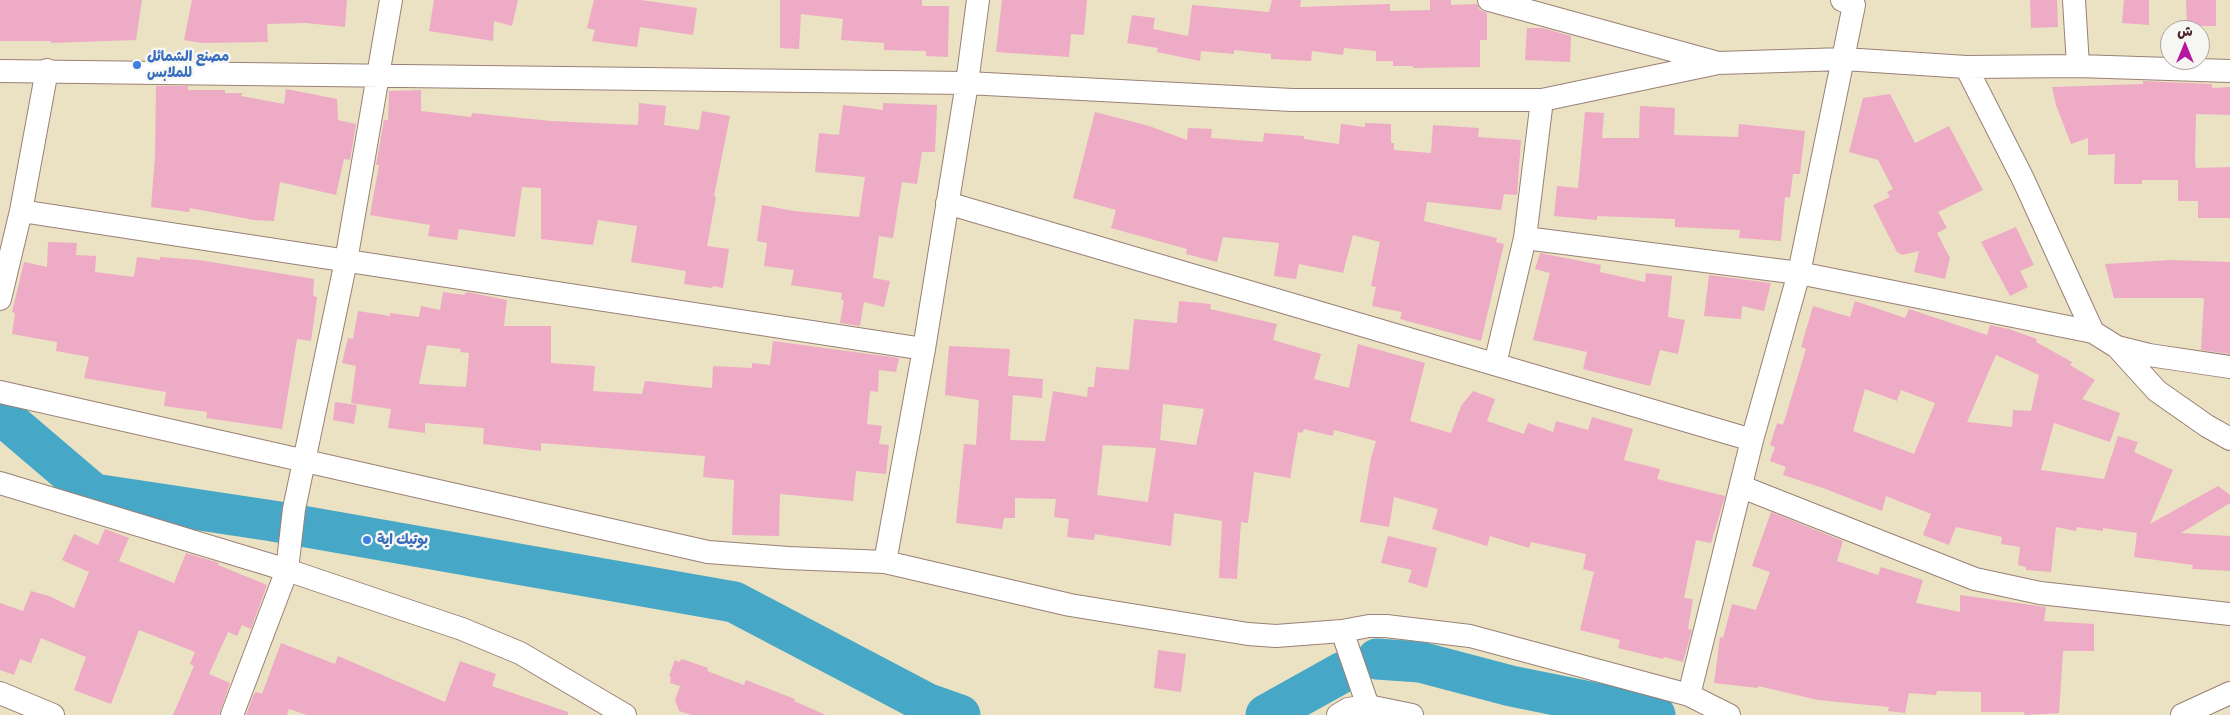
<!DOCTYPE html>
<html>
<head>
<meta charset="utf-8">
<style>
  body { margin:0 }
  #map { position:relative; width:2230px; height:715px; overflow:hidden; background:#eae2c2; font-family:Delius,"Playpen Sans Arabic",sans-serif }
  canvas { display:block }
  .north { position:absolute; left:2160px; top:20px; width:50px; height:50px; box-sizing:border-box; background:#f6f6f2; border:1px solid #b1a0a2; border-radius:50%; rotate:0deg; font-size:14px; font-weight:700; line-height:20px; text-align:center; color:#4a1f2b }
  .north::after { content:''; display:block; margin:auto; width:18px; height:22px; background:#b5179e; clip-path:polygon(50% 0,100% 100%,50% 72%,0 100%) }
</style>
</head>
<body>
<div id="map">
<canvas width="2230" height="715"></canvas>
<div class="north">ش</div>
</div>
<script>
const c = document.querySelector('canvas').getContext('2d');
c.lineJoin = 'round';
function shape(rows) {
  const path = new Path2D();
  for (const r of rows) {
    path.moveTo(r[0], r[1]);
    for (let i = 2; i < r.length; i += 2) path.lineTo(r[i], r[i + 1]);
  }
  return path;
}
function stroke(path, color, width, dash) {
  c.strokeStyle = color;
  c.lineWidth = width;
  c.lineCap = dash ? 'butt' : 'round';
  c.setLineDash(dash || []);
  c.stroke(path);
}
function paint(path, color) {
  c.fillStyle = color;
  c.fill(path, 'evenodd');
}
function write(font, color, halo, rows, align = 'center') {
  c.font = font + ' Delius,"Playpen Sans Arabic",sans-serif';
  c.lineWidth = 5;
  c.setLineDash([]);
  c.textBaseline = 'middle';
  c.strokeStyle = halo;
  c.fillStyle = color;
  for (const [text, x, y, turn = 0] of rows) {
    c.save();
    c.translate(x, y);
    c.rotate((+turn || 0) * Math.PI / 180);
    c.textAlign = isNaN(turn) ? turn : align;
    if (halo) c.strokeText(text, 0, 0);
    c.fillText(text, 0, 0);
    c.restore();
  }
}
const river = shape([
  [0,417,6,419,94,494,273,521,734,602,926,703,960,715],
  [1377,659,1420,662,1511,686,1655,715],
  [1266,715,1343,672]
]);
const building = shape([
  [0,0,142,0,136,40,51,43,51,41,0,41],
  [192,0,347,0,345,27,306,23,267,24,268,42,201,43,184,40],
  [434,0,518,0,512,26,494,21,493,41,429,31],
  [594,0,641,0,697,8,693,35,640,27,637,47,592,41,595,30,587,28],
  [780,0,922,0,922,6,949,6,948,57,926,56,926,51,884,50,884,43,841,40,843,19,801,14,799,49,780,48],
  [1002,0,1087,0,1084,35,1071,34,1069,57,996,52],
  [1272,0,1301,0,1300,7,1390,4,1390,11,1430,10,1430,0,1451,0,1451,5,1477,4,1480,10,1487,13,1487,40,1480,40,1480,67,1413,68,1413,66,1393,66,1393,61,1376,61,1376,51,1344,48,1343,55,1312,51,1311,61,1271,59,1271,54,1234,50,1234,54,1201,51,1200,61,1157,52,1158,48,1127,43,1132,15,1155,18,1153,29,1188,36,1192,5,1269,12],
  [2030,0,2057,0,2058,27,2031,28],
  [2124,0,2149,0,2149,25,2122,23],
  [2186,0,2216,0,2216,26,2187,26],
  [1527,28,1543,28,1571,36,1570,62,1525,60],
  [2143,81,2212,84,2212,88,2230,87,2230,115,2196,114,2195,160,2196,168,2230,167,2230,218,2198,218,2198,201,2178,201,2178,180,2142,180,2142,184,2114,184,2115,154,2088,155,2088,138,2071,144,2056,105,2052,87,2143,84],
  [156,86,188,86,188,90,225,90,225,93,242,93,241,96,284,104,286,89,337,99,338,120,356,124,350,160,344,159,336,195,280,182,274,221,254,220,190,208,189,212,151,207,155,157],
  [421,90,421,111,471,117,472,113,551,121,638,125,639,103,666,106,664,125,699,130,702,111,730,116,714,196,716,197,707,246,729,249,723,288,713,286,712,288,684,284,686,271,631,262,637,226,598,220,593,245,541,239,541,188,522,187,515,237,459,229,457,240,428,236,430,225,370,215,379,165,376,165,384,120,388,120,389,91],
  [1890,94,1915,143,1949,126,1983,190,1938,212,1947,228,1937,233,1950,258,1945,279,1914,272,1919,251,1902,255,1897,252,1873,205,1890,197,1887,192,1893,189,1878,160,1849,152,1863,98],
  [883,103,937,105,935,152,922,152,917,184,902,182,893,238,879,236,873,278,890,281,884,307,864,302,860,326,840,323,844,300,841,300,842,293,791,285,794,270,764,266,767,243,757,241,762,205,794,211,859,217,865,177,815,172,819,133,839,135,843,105,883,110],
  [1640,106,1675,108,1674,135,1738,137,1739,124,1805,131,1800,174,1793,174,1790,198,1785,197,1781,241,1739,238,1740,230,1675,227,1675,219,1597,216,1597,220,1554,216,1557,186,1578,188,1585,112,1604,113,1602,138,1639,138],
  [1095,112,1149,126,1187,140,1188,128,1212,129,1211,138,1263,142,1264,133,1304,136,1304,139,1339,144,1341,124,1365,127,1365,123,1391,124,1391,143,1394,143,1394,150,1431,153,1433,125,1479,128,1478,137,1521,140,1517,195,1504,194,1501,210,1427,202,1424,221,1497,238,1496,242,1504,244,1481,341,1400,319,1402,312,1372,306,1376,287,1371,286,1380,242,1353,235,1343,273,1299,264,1296,279,1274,276,1279,243,1223,237,1217,262,1186,254,1187,249,1111,228,1116,210,1073,198],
  [2016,227,2034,265,2020,271,2028,287,2010,296,1981,242],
  [48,242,77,243,76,255,96,256,95,272,134,277,137,257,160,260,160,257,199,260,314,279,313,296,317,297,311,341,297,339,282,429,206,418,207,412,164,406,166,392,84,378,89,357,56,351,57,342,12,334,15,313,12,312,24,262,47,267],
  [1540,253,1601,265,1600,272,1645,282,1646,273,1672,276,1668,317,1685,320,1678,354,1660,350,1650,386,1583,369,1587,352,1533,340,1550,273,1535,269],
  [2171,260,2230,262,2230,354,2201,350,2204,298,2114,298,2105,264],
  [1709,275,1771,283,1764,311,1742,306,1741,319,1704,316],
  [443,292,464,295,467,292,507,300,504,326,551,326,551,363,595,366,593,391,642,394,645,381,712,388,713,366,752,368,752,363,770,365,773,341,899,358,896,372,879,370,878,392,870,391,867,424,882,426,879,444,889,445,886,474,856,471,853,501,780,494,779,536,732,535,734,480,703,477,705,456,541,443,541,451,483,444,484,428,425,423,425,433,388,428,391,409,351,403,356,366,342,363,348,338,353,339,358,311,390,316,390,313,419,317,421,306,440,310],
  [427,345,461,349,460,352,469,353,466,387,419,384],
  [1179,301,1211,304,1210,309,1277,324,1273,340,1321,354,1314,379,1349,388,1358,344,1425,363,1410,421,1451,433,1461,406,1473,391,1495,399,1487,421,1524,434,1528,423,1553,432,1556,421,1588,430,1592,417,1633,429,1624,460,1660,469,1657,479,1725,496,1711,543,1696,540,1684,598,1693,599,1688,629,1692,630,1683,662,1664,657,1663,659,1618,648,1620,640,1580,630,1594,572,1583,569,1586,554,1531,542,1529,548,1490,536,1487,546,1432,529,1438,509,1394,497,1389,527,1360,522,1371,458,1376,441,1334,430,1333,436,1304,429,1302,433,1298,432,1290,478,1254,472,1248,523,1241,522,1237,579,1219,578,1222,521,1174,513,1171,546,1095,534,1094,540,1067,537,1069,519,1054,517,1056,499,1015,498,1015,518,1004,518,1002,529,956,523,964,444,976,445,979,400,945,395,949,346,1010,349,1008,376,1043,379,1042,398,1013,395,1010,440,1045,441,1053,391,1087,397,1088,387,1094,387,1096,367,1129,370,1134,319,1177,323],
  [1163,404,1204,409,1196,445,1160,440],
  [1103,445,1156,448,1148,502,1097,495],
  [1855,301,1905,318,1909,309,1987,335,1990,325,2009,329,2037,339,2036,342,2072,362,2070,365,2095,380,2082,399,2120,413,2110,442,2054,423,2041,470,2104,479,2118,436,2138,442,2134,452,2173,470,2150,524,2218,486,2230,495,2230,503,2181,533,2230,536,2230,571,2192,569,2193,565,2134,557,2137,533,2103,528,2103,531,2077,527,2076,531,2056,527,2051,572,2026,570,2026,567,2018,565,2020,547,2001,544,2002,537,1956,527,1949,545,1923,535,1931,514,1886,496,1882,511,1823,488,1783,475,1786,467,1770,461,1775,447,1770,445,1777,423,1783,425,1806,349,1801,347,1813,306,1850,317],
  [1996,355,2039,375,2031,411,2013,410,2012,427,1967,422],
  [1865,389,1897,401,1901,390,1935,403,1914,454,1853,431],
  [335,402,357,405,354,424,333,420],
  [1771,512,1843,541,1837,561,1878,575,1881,567,1923,580,1916,603,1960,612,1960,595,2046,607,2044,621,2094,624,2094,651,2063,651,2059,713,2025,715,2024,712,1981,712,1981,692,1937,691,1936,695,1909,693,1905,713,1888,711,1889,707,1818,700,1758,686,1758,688,1714,683,1720,637,1723,638,1732,604,1756,610,1770,572,1752,566],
  [105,529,129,538,119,561,174,583,186,553,219,563,218,565,267,585,251,629,242,625,237,636,228,632,209,674,230,683,219,715,173,715,194,666,190,664,195,652,139,630,111,704,74,690,86,657,41,638,31,663,20,659,14,675,0,670,0,603,23,611,31,591,49,596,74,608,89,572,62,560,74,534,98,545],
  [1388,536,1437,548,1427,588,1408,582,1412,570,1381,563],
  [281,643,335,664,338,656,445,702,460,661,496,674,492,686,568,712,568,715,307,715,289,709,287,715,246,715,254,694,256,692,262,694],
  [1158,650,1186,654,1181,692,1154,688],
  [682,659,708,668,707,671,744,685,746,680,795,699,794,701,826,715,692,715,679,711,675,700,680,686,670,683,671,677,669,676,675,660,679,662]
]);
const minor = shape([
  [1489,0,1715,62],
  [2074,0,2078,66],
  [1966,67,2023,179,2093,332,2117,347,2157,391,2207,426,2230,439],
  [0,71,967,83,1292,100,1542,100,1718,63,1844,59,1966,67,2078,66,2230,71],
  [947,203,1752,440],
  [21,211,924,349],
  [1525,238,1799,273,2093,332],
  [0,299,21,211,47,70],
  [2117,347,2149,355,2230,367],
  [1495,364,1525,238,1542,100],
  [0,392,708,552,788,558,885,562,1070,605,1248,634,1276,636,1342,631,1368,706],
  [0,483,287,570,462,629,520,653,625,715],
  [1742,487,1975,579,2040,593,2230,614],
  [885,562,924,349,967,83,978,0],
  [1342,631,1369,626,1386,626,1470,636,1689,695,1729,715],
  [0,693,53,715],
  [1689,695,1752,440,1799,273,1854,5,1842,0],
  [232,715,287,570,294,509,346,261,391,0],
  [1338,715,1348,709,1368,706,1412,715],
  [2182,715,2230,693]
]);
const markers = [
  [137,65,5,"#3f7fe0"],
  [367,540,5,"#3f7fe0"]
];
const shopNames = [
  ["مصنع الشمائل",147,57],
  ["للملابس",147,73],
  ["بوتيك اية",377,540]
];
stroke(river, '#47a7c6', 41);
paint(building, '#eeabc5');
stroke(minor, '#9a8076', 24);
stroke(minor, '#fff', 22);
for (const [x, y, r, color] of markers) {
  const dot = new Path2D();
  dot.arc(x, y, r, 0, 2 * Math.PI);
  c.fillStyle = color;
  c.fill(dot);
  stroke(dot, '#f6f6f2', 2);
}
write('bold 14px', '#366cbe', '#f6f6f2', shopNames, 'left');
</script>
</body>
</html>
